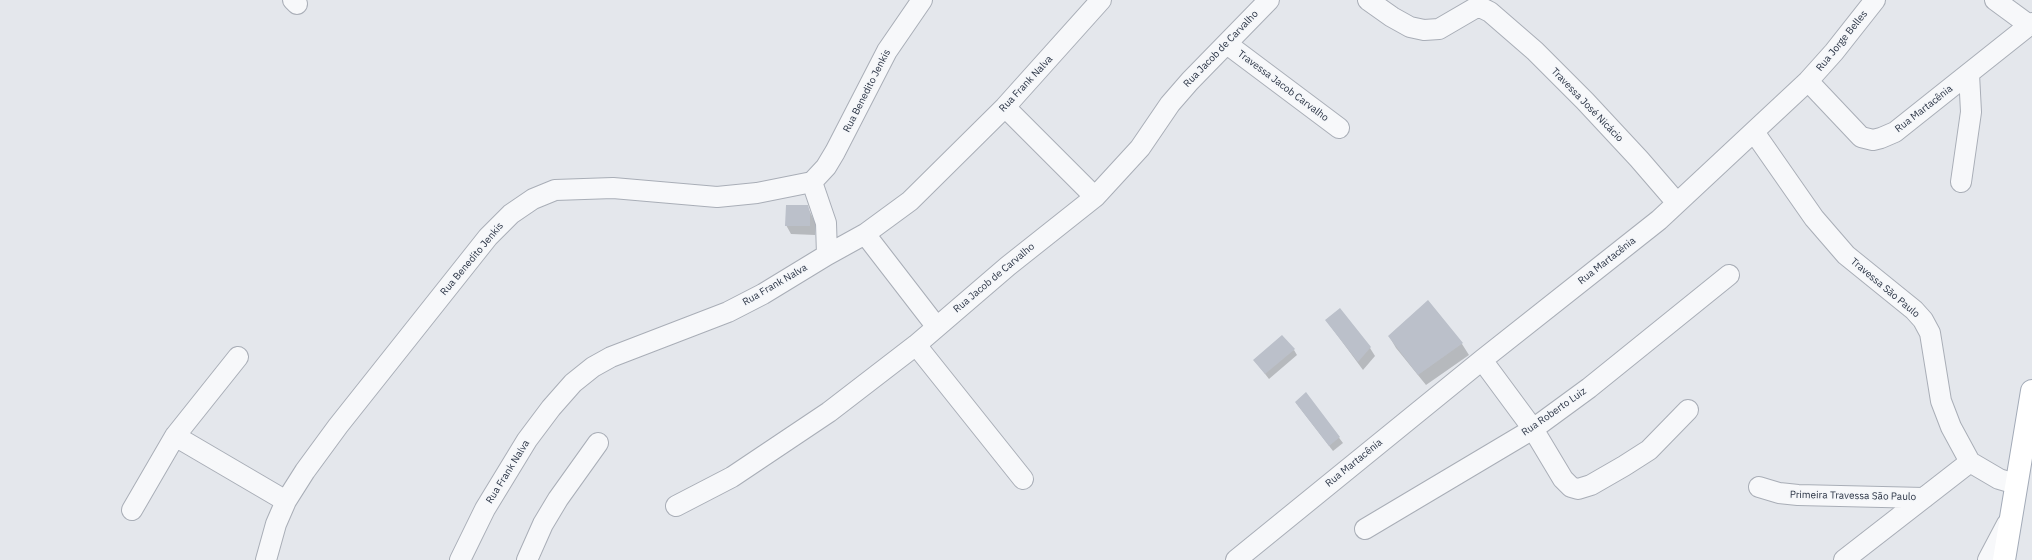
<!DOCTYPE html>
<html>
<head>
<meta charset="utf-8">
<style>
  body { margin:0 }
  canvas { display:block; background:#e4e7ec }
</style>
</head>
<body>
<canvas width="2032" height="560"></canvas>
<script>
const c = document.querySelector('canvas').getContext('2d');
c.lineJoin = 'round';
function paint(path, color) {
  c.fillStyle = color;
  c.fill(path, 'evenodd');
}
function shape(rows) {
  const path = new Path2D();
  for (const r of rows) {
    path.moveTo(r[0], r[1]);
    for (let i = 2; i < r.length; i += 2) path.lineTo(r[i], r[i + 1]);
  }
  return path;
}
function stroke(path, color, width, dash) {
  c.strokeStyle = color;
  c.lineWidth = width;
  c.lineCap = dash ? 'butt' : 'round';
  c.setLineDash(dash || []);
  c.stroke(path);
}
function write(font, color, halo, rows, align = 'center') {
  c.font = font + ' "IBM Plex Sans",sans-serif';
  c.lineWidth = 3;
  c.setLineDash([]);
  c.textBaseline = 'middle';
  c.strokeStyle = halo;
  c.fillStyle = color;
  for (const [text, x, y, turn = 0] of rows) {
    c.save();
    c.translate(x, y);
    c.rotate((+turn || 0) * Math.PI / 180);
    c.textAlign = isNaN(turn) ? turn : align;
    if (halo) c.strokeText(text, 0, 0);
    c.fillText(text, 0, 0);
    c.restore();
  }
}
const shadow = shape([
  [807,206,815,222,815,235,791,234,786,225],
  [1428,302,1462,344,1469,355,1426,385,1396,348,1389,336],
  [1326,320,1370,348,1375,356,1363,370],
  [1294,350,1297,355,1269,379,1254,360],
  [1306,394,1343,443,1333,451,1296,403]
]);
const building = shape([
  [786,205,808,205,810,213,810,226,785,226],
  [1428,300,1463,343,1418,375,1388,336],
  [1340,308,1371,347,1358,362,1325,320],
  [1282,335,1295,349,1265,374,1253,360],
  [1306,392,1340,437,1329,446,1295,402]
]);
const minor = shape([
  [293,0,297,4],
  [1368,0,1392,17,1410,27,1424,30,1439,29,1475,8,1482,8,1490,12,1535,51,1585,101,1639,159,1677,203],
  [1995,0,2029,25],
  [1227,44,1339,128],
  [1808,81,1861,137,1873,140,1881,138,1895,132,2032,23],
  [1005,107,1095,197],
  [1754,132,1814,218,1846,255,1914,310,1923,320,1930,333,1941,401,1951,427,1970,462,1999,479,2016,484],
  [812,182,826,223,827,255],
  [1961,182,1971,112,1969,74],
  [865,234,936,326],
  [916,345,1023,479],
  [1482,360,1533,429,1563,479,1571,487,1578,489,1591,485,1624,466,1649,450,1688,410],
  [175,436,286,501],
  [1759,487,1779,493,1798,495,1924,498],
  [676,506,732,477,829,412,916,345,1008,266,1095,197,1140,148,1170,104,1190,81,1269,0],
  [132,510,175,436,238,357],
  [1365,529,1533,429,1589,388,1729,275],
  [266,560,276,524,286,501,305,471,338,426,488,237,511,214,533,199,555,190,613,188,717,197,757,193,812,182,826,167,835,152,887,51,922,0],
  [460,560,485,509,527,440,551,408,573,383,593,367,611,357,728,312,763,294,827,255,865,234,910,201,1005,107,1101,0],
  [527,560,543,524,558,499,598,443],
  [1236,560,1482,360,1659,220,1808,81,1834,52,1875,0],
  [1844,560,1970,462],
  [1988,560,2007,524]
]);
const major = shape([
  [2004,560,2032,391]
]);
const streetNames = [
  ["Rua Jorge Belles",1842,41,-51],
  ["Rua Jacob de Carvalho",1221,49,-46],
  ["Rua Frank Nalva",1026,84,-47],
  ["Travessa Jacob Carvalho",1283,86,37],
  ["Rua Benedito Jenkis",867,91,-63],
  ["Travessa José Nicácio",1587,105,46],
  ["Rua Martacênia",1924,109,-38],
  ["Rua Benedito Jenkis",472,259,-50],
  ["Rua Martacênia",1607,261,-38],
  ["Rua Jacob de Carvalho",994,278,-40],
  ["Rua Frank Nalva",775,285,-30],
  ["Travessa São Paulo",1885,288,40],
  ["Rua Roberto Luiz",1554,412,-35],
  ["Rua Martacênia",1354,463,-39],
  ["Rua Frank Nalva",508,472,-58],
  ["Primeira Travessa São Paulo",1853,496,1]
];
paint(shadow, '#0003');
paint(building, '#bbc0ca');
stroke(minor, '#a9aeb7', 22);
stroke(major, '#a3abb8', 24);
stroke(minor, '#f7f8fa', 20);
stroke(major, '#fff', 22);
write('10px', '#2b3445', '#f4f6f9', streetNames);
</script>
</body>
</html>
